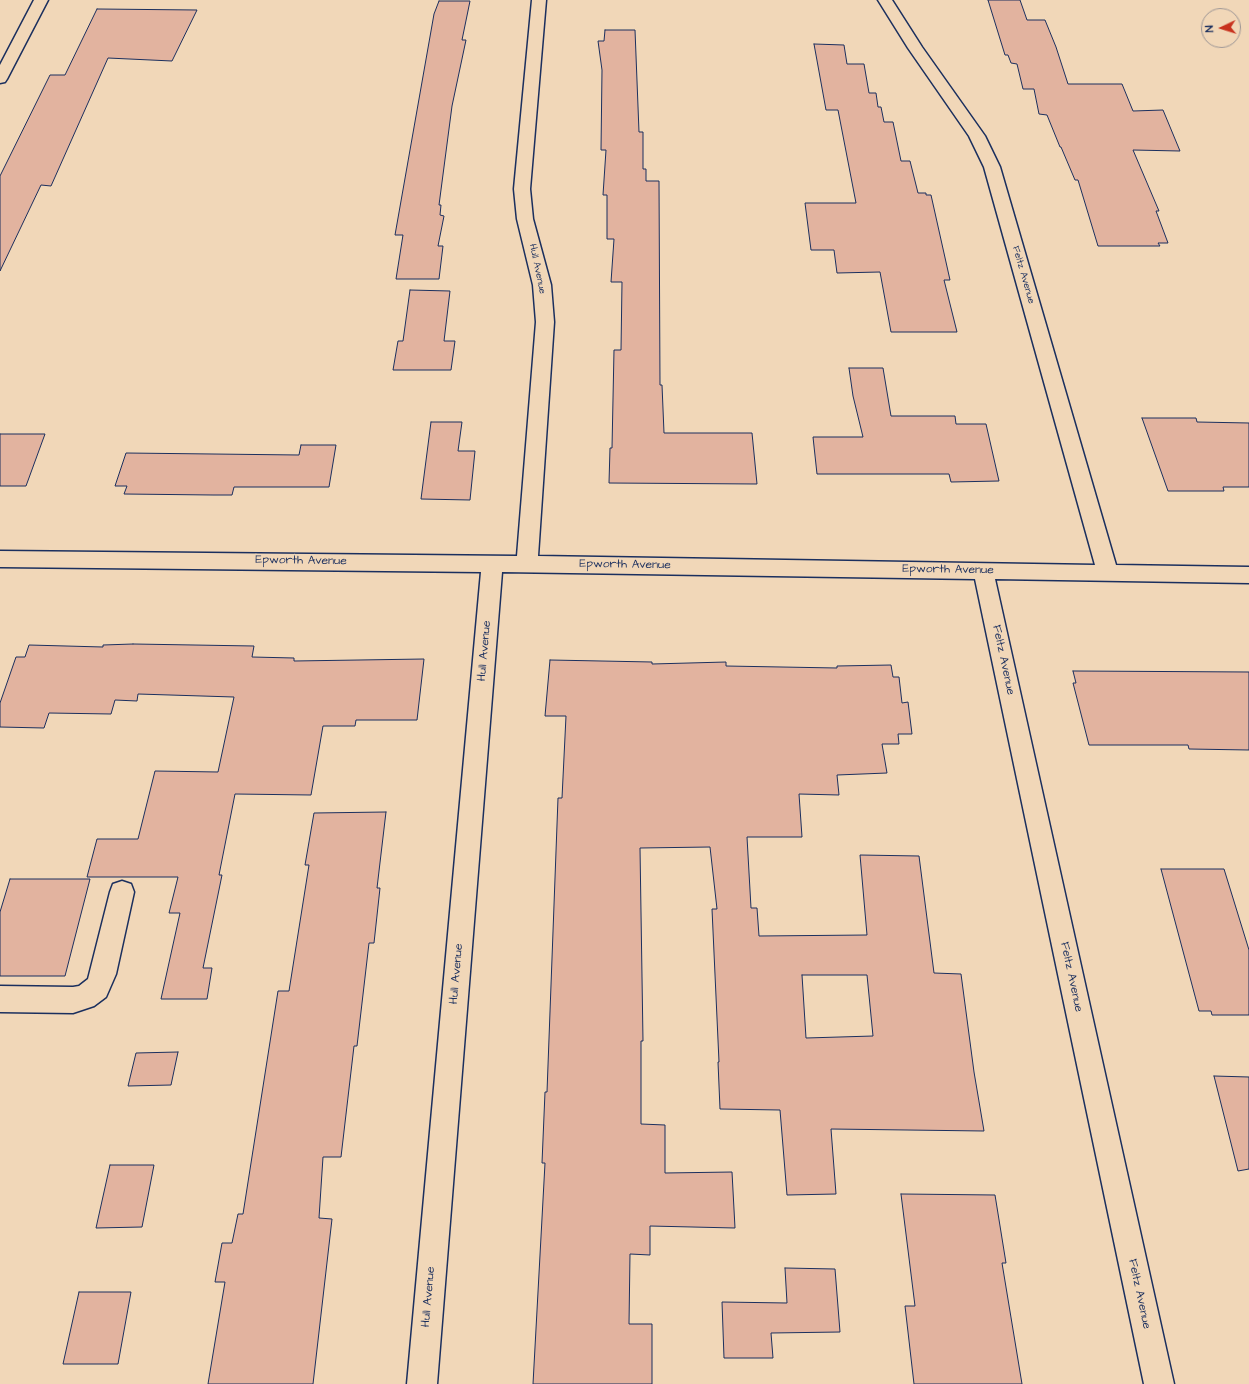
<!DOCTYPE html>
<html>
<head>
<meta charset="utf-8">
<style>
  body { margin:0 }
  #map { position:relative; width:1249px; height:1384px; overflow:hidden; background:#f1d7b8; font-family:"Architects Daughter",sans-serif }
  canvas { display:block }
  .north { position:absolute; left:1201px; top:8px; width:40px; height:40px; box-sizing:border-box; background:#f1d7b8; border:1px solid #9b9494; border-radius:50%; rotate:266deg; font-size:11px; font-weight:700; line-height:16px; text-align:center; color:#1b2f5e }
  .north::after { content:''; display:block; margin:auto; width:14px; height:18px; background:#c8321e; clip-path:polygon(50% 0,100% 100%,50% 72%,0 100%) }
</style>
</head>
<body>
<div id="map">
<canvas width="1249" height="1384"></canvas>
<div class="north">N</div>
</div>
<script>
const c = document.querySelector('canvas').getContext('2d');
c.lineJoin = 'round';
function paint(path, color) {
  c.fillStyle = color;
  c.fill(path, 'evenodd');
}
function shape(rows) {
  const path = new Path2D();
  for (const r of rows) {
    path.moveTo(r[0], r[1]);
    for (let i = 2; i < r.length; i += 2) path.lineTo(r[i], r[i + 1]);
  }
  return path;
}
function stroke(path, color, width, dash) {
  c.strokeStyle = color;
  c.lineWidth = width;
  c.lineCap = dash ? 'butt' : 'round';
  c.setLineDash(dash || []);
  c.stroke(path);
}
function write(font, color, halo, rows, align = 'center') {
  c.font = font + ' "Architects Daughter",sans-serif';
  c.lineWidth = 3;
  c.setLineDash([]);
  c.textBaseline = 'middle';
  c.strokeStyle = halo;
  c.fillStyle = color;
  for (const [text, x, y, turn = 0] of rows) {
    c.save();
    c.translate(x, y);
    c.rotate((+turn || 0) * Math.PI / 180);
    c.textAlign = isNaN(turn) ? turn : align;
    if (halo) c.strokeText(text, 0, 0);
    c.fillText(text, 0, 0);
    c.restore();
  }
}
const building = shape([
  [988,0,1020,0,1027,20,1045,20,1056,47,1068,84,1122,84,1133,111,1163,110,1180,151,1133,150,1159,211,1156,211,1168,243,1158,243,1160,246,1098,246,1078,180,1075,180,1061,147,1060,147,1047,115,1039,114,1034,89,1023,89,1017,64,1011,63,1008,55,1005,55,988,0],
  [439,1,470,1,462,40,466,40,452,106,439,205,441,205,440,215,444,216,438,246,443,246,439,279,396,279,403,235,395,235,434,14,439,1],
  [97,9,197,10,172,61,108,58,51,186,41,185,0,271,0,176,50,75,65,75,97,9],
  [605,30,635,30,639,132,643,132,643,169,646,169,646,181,659,181,660,385,662,385,664,433,752,433,757,484,609,483,610,448,612,448,614,350,621,350,622,282,611,282,614,239,607,239,607,195,603,195,606,150,601,150,602,70,598,41,604,41,605,30],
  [814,44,844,45,847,64,864,64,869,93,876,93,878,107,881,107,884,122,893,122,901,161,910,161,918,193,926,193,926,195,931,195,950,280,944,280,957,332,891,332,880,272,837,273,834,250,811,250,805,203,856,203,838,110,826,110,814,44],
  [410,290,450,291,444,341,455,341,451,370,393,370,398,341,403,341,410,290],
  [849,368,883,368,891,416,955,416,956,424,986,424,999,481,951,482,949,474,817,474,813,437,863,437,853,396,849,368],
  [1142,418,1196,418,1197,422,1249,423,1249,487,1223,487,1224,491,1168,491,1142,418],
  [431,422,462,422,458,451,475,451,470,500,421,499,431,422],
  [0,434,45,434,26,486,0,486,0,434],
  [301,445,336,445,329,487,234,487,232,495,213,495,124,494,127,486,115,486,126,453,299,455,301,445],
  [133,644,254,646,252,657,294,658,294,661,424,659,417,720,356,720,355,726,323,726,311,795,235,794,219,875,222,875,203,968,212,968,207,999,161,999,180,913,169,913,178,877,87,877,97,839,138,839,155,771,218,772,234,697,138,694,137,701,115,700,111,714,49,713,44,728,0,727,0,703,16,657,25,657,29,645,103,647,103,645,133,644],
  [550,660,652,662,652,664,726,662,726,666,837,668,837,666,891,665,893,677,899,677,902,703,908,702,912,734,898,734,899,744,882,744,887,773,837,775,839,795,799,794,802,837,747,837,751,908,757,908,759,936,867,935,860,855,919,856,934,973,961,974,974,1072,984,1131,831,1129,836,1194,787,1195,780,1110,720,1109,718,1062,719,1062,712,909,717,909,710,847,640,848,643,1041,641,1041,641,1124,665,1125,665,1173,732,1172,735,1228,650,1226,650,1255,630,1254,629,1324,652,1324,652,1384,533,1384,545,1163,542,1163,545,1092,547,1092,558,798,562,798,566,716,545,716,550,660],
  [802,975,867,975,873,1036,806,1038,802,975],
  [1073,671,1249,672,1249,750,1189,749,1188,745,1089,745,1073,683,1076,683,1073,671],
  [386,812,377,888,380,888,374,943,369,943,357,1046,354,1046,341,1157,323,1157,319,1218,332,1219,313,1384,208,1384,225,1282,215,1282,222,1243,232,1243,238,1214,243,1214,278,991,289,991,309,865,305,865,314,813,386,812],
  [1161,869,1224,869,1249,950,1249,1015,1212,1015,1211,1011,1199,1011,1161,869],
  [10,879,90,879,65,976,0,976,0,912,10,879],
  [178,1052,171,1085,128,1086,136,1053,178,1052],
  [1214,1076,1249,1077,1249,1169,1238,1171,1214,1076],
  [110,1165,154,1165,142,1227,96,1228,110,1165],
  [901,1194,995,1195,1006,1263,1002,1263,1022,1384,914,1384,905,1306,915,1306,901,1194],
  [785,1268,835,1269,840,1332,771,1333,773,1358,724,1358,722,1302,787,1303,785,1268],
  [79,1292,131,1292,118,1364,63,1364,79,1292]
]);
const service = shape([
  [122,881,131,884,134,892,116,974,106,997,94,1006,73,1013,0,1012,0,986,73,987,79,986,88,979,110,892,113,884,122,881]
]);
const minor = shape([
  [34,0,48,0,7,79,5,82,0,83,0,65,34,0],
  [532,0,546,0,530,189,533,219,551,285,554,322,538,556,1095,565,984,167,969,136,908,48,878,0,892,0,922,47,985,136,1000,167,1116,565,1249,567,1249,583,995,579,1174,1384,1144,1384,975,579,502,572,437,1384,407,1384,481,572,0,567,0,551,517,556,536,322,533,285,517,219,514,189,532,0]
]);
const farStreetnames = [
  ["Hull Avenue",537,269,78],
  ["Feltz Avenue",1023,275,74]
];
const streetNames = [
  ["Epworth Avenue",301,561,1],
  ["Epworth Avenue",625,565,1],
  ["Epworth Avenue",948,570,1],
  ["Hull Avenue",485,651,-85],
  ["Feltz Avenue",1003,660,78],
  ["Hull Avenue",457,974,-85],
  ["Feltz Avenue",1071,977,78],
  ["Feltz Avenue",1139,1294,78],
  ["Hull Avenue",429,1297,-85]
];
paint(building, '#e2b39f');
stroke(building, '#1b2f5e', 1);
stroke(service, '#1b2f5e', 3);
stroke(minor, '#1b2f5e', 3);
paint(service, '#f1d7b8');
paint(minor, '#f1d7b8');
write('10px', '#1b2f5e', '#f1d7b8', farStreetnames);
write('12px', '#1b2f5e', '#f1d7b8', streetNames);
</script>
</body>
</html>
